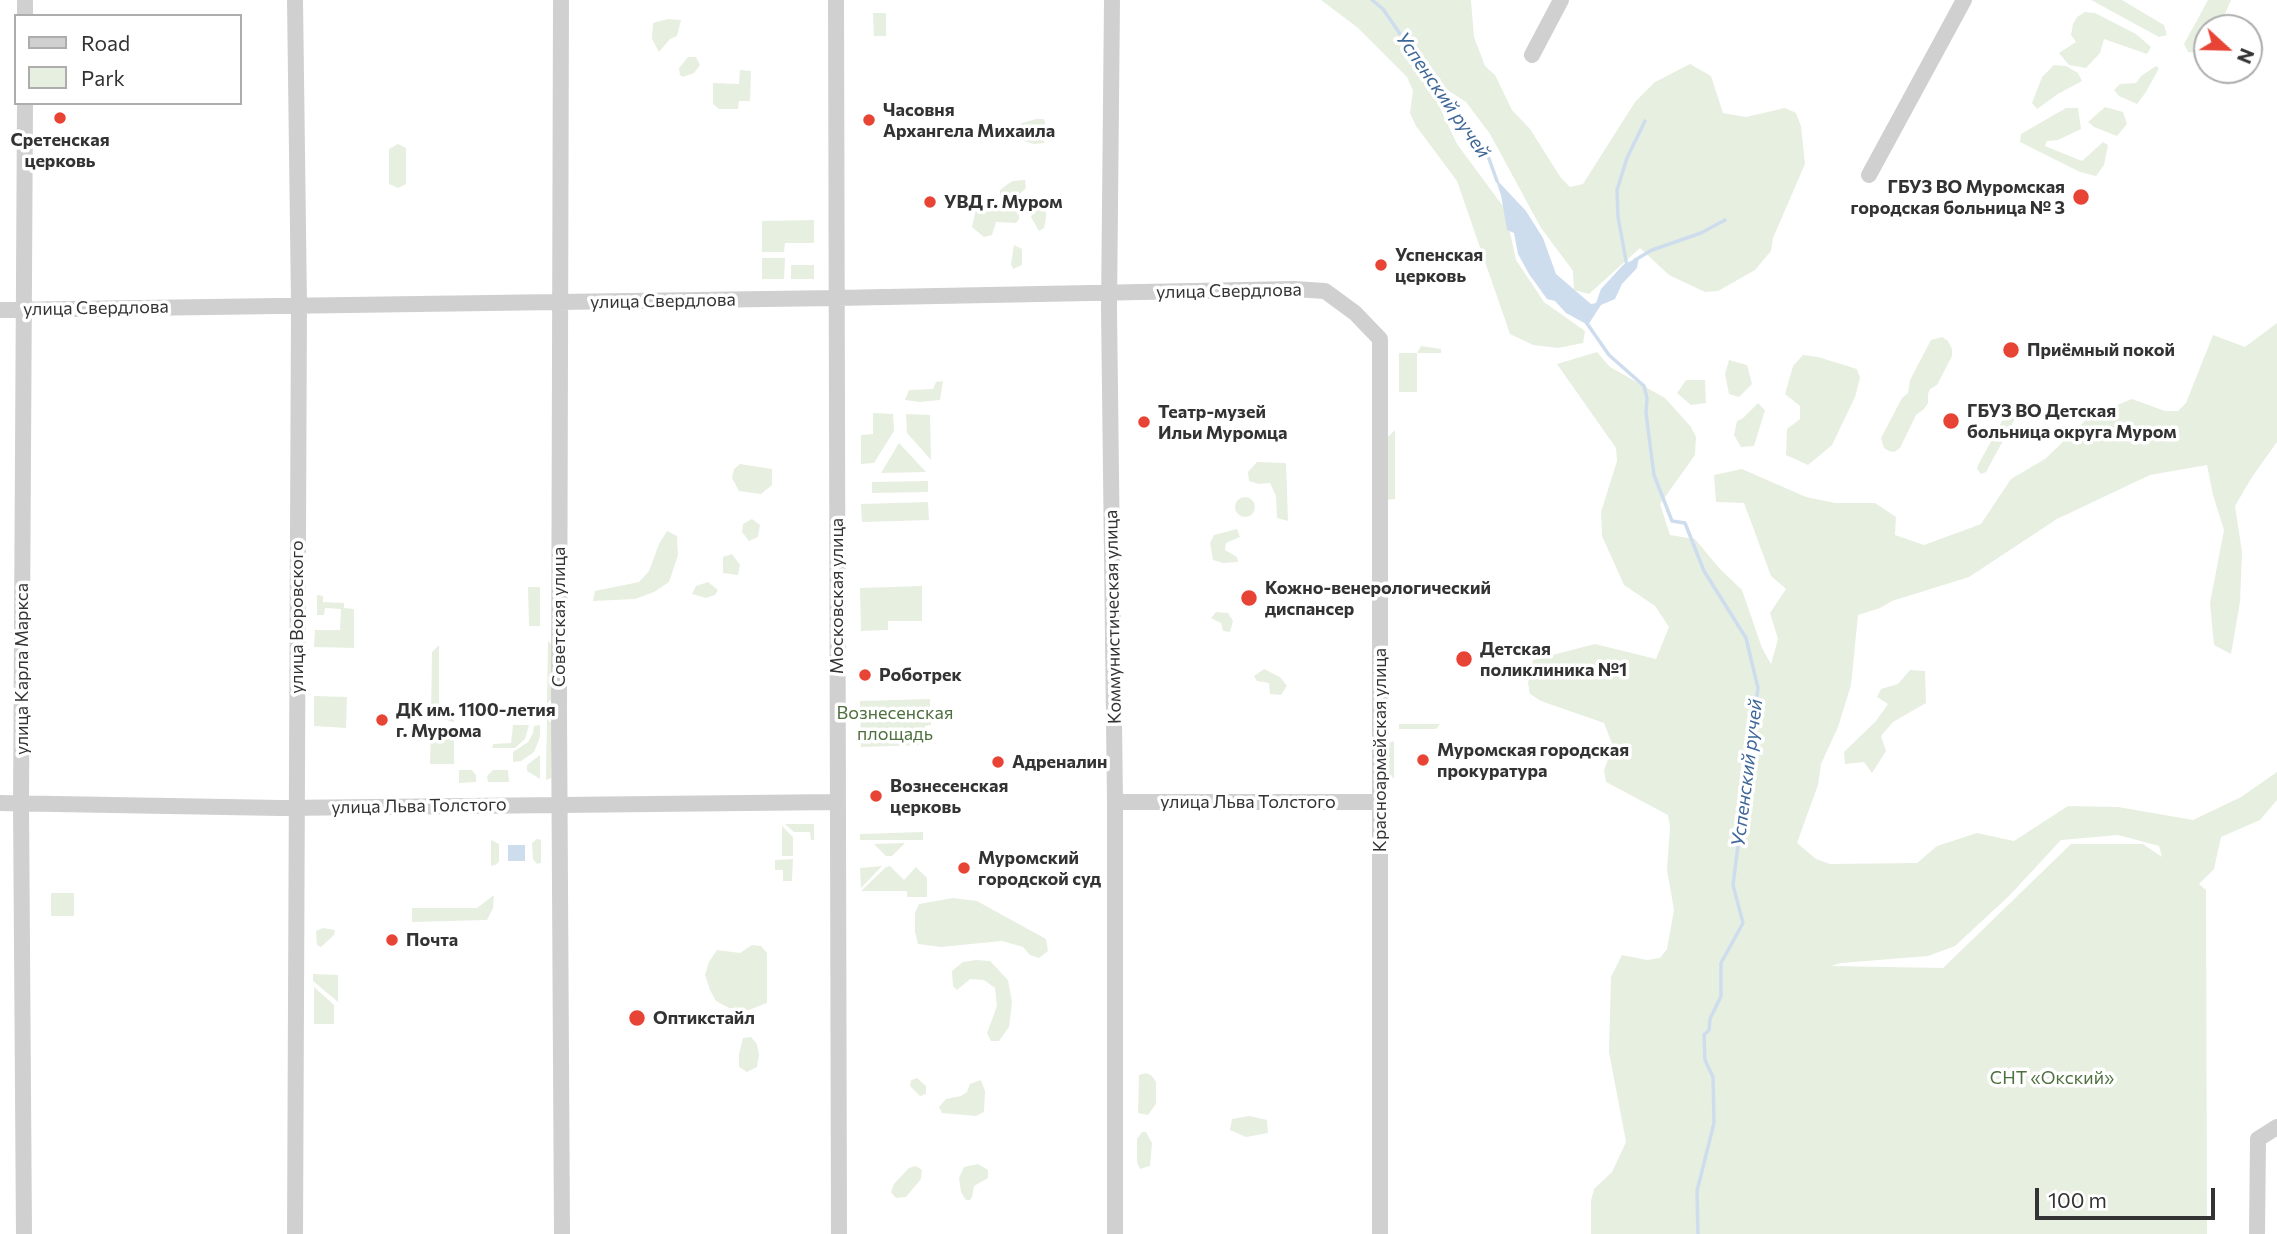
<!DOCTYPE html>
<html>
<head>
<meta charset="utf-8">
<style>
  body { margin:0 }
  #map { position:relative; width:2277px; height:1234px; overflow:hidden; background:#fff; font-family:Commissioner,sans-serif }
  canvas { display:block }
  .legend { position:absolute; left:14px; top:14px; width:228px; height:91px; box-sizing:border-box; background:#fff; border:2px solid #adadad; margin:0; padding:9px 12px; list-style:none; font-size:21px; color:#333 }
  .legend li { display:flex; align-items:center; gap:14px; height:35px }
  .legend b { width:35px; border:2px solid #adadad }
  .north { position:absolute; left:2193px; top:14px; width:70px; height:70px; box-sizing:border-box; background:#fff; border:2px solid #adadad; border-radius:50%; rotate:112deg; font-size:19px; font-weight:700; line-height:28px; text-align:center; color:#333 }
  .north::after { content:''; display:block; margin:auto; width:24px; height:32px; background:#e84436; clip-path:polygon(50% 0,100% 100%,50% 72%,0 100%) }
  .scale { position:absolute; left:2035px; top:1188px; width:180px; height:32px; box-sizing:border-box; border:4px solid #333; border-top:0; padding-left:9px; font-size:21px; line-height:24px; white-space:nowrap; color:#333; -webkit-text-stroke:5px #fff; paint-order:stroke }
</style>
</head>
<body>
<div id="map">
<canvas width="2277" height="1234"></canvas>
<ul class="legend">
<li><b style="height:9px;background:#d0d0d0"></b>Road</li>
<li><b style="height:19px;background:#e7efe1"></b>Park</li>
</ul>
<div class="north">N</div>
<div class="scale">100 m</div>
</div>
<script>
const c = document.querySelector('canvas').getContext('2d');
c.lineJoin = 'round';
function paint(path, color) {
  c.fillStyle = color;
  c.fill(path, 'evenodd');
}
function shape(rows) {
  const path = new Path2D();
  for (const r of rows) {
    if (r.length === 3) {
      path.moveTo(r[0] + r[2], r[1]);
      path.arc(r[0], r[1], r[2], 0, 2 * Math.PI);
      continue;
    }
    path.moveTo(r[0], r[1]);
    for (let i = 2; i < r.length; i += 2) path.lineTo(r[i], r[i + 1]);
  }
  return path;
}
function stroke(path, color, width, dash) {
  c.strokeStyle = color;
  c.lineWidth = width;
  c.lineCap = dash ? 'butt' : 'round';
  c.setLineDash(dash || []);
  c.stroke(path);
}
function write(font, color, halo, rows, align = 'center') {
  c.font = font + ' Commissioner,sans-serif';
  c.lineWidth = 7;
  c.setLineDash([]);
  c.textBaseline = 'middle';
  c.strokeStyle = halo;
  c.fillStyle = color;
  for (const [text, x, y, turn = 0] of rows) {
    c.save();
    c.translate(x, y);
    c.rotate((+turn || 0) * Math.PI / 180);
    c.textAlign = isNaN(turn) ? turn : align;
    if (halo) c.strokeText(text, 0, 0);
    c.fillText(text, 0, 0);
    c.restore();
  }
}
const green = shape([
  [1321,0,1471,0,1474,37,1485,66,1495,75,1512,110,1530,129,1561,178,1570,187,1583,184,1635,102,1655,82,1690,64,1711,76,1723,113,1746,117,1785,108,1796,113,1801,126,1805,164,1773,238,1771,251,1755,270,1718,291,1705,292,1669,275,1640,248,1589,294,1574,290,1573,271,1541,228,1490,134,1466,102,1441,86,1437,97,1441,110,1457,144,1505,209,1516,260,1544,302,1585,331,1583,343,1558,348,1533,345,1510,334,1457,181,1416,126,1410,113,1413,91,1407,77,1358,28],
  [2091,0,2122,0,2164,25,2167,35,2159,37],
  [2208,0,2231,0,2219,28,2207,28,2207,49,2204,54,2188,52,2184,44],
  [2085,12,2095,13,2136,34,2151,47,2147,54,2104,39,2100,53,2086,68,2069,65,2059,53,2076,42,2071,35,2073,24,2077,17],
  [873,13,886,13,886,36,874,36],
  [668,19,681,20,677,36,670,39,659,52,652,39,653,23],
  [688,57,696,57,700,65,694,73,683,77,680,75,679,68],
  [2054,65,2066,66,2078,73,2082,81,2058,94,2037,109,2032,103,2042,77],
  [2156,66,2159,68,2146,92,2137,104,2119,96,2114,90,2120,84,2136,83,2141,76],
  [740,70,751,71,750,101,739,101,738,109,719,109,713,104,713,83,739,84],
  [2105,107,2123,112,2127,124,2117,136,2094,127,2088,122],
  [2066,108,2078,108,2081,129,2058,140,2047,141,2045,146,2082,161,2103,142,2108,145,2104,165,2096,176,2080,172,2020,142,2021,134],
  [1036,119,1044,119,1047,130,1044,143,1034,144,1024,141,1018,127,1022,123],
  [398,144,406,148,406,184,398,188,389,184,389,149],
  [1025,180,1026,188,1020,194,1010,200,1000,199,1000,190,1008,184,1013,181],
  [1041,203,1046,206,1046,219,1044,228,1039,231,1031,217,1033,211],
  [1013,205,1019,209,1019,219,1016,223,996,222,992,235,984,237,972,227,976,209],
  [814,220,814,243,785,243,784,252,762,252,762,221],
  [1014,245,1022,249,1022,265,1013,269,1011,264],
  [762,258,785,258,784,279,762,279],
  [791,265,814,265,814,279,791,279],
  [2277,323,2277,442,2252,477,2235,506,2242,552,2240,602,2231,654,2214,645,2210,603,2224,530,2213,495,2207,465,2150,475,2057,519,1969,577,1892,601,1880,608,1858,615,1851,685,1838,727,1821,764,1818,785,1797,843,1816,859,1830,864,1917,863,1937,846,1977,833,2014,841,2068,806,2118,807,2193,820,2241,797,2277,772,2277,800,2260,820,2221,837,2214,869,2199,884,2206,890,2207,1234,1591,1234,1591,1201,1594,1189,1612,1172,1626,1142,1609,1052,1611,977,1622,955,1647,960,1660,958,1667,949,1674,910,1667,870,1670,827,1668,815,1606,782,1604,770,1613,746,1604,723,1541,701,1530,694,1528,683,1533,660,1595,644,1656,659,1669,627,1655,606,1624,585,1602,536,1601,512,1617,461,1616,448,1557,364,1597,352,1610,367,1665,398,1691,427,1696,437,1695,455,1660,504,1670,535,1695,539,1719,568,1742,590,1762,648,1771,664,1778,639,1770,613,1786,589,1771,576,1744,503,1716,502,1714,475,1742,469,1806,497,1835,503,1875,503,1896,517,1895,535,1924,545,1981,524,2011,479,2045,459,2090,416,2132,399,2165,411,2178,411,2186,403,2213,335,2245,347],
  [2118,835,2159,846,2162,857,2143,844,2071,844,1943,968,1831,966,1841,963,1928,956,1955,946,2009,896,2061,840],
  [1942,337,1948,341,1952,349,1952,356,1937,385,1930,389,1928,394,1928,403,1924,409,1916,415,1900,448,1894,452,1889,451,1884,448,1881,438,1902,398,1908,393,1910,380,1931,340],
  [1421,346,1441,349,1441,353,1417,353,1417,392,1399,392,1399,353,1417,353],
  [1803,355,1818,357,1857,369,1860,378,1855,397,1832,445,1808,465,1786,455,1787,429,1800,419,1800,406,1785,394,1793,366],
  [1729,360,1747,365,1752,384,1739,397,1729,394,1725,374],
  [1686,380,1705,380,1706,403,1691,405,1677,393],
  [943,381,940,400,920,402,905,400,909,390,933,389,936,382],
  [1758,403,1765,410,1754,446,1741,447,1734,435,1737,421,1743,418],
  [2007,412,2011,412,2016,417,1986,472,1981,474,1977,469,1978,465],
  [873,413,893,414,894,431,874,463,861,464,861,435,873,434],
  [906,414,930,415,931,460,907,433],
  [1395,430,1395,499,1387,500,1387,438],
  [899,443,926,472,881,473],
  [1257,462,1286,463,1288,521,1277,518,1276,496,1270,483,1259,484,1249,481,1248,472],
  [740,464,772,469,772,485,761,494,739,491,732,478,734,469],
  [928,481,928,492,872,493,872,482],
  [1245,507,10],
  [928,502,929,520,862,522,861,504],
  [752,519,760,525,758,537,749,541,742,532,743,524],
  [1237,529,1240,537,1226,543,1225,550,1237,557,1238,562,1223,563,1213,560,1210,543,1214,535],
  [667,531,677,536,678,555,669,582,654,592,635,599,593,601,595,591,639,582,649,571,659,544],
  [732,554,740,565,738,575,723,573,723,557],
  [708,582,718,590,715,595,706,598,692,594,696,586],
  [922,586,922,621,888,621,888,630,861,631,860,588],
  [528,587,540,587,540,626,529,626],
  [317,595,323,596,323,602,344,603,344,608,354,609,354,648,314,647,315,630,340,630,341,609,325,608,324,615,317,615],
  [1216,612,1228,613,1233,621,1230,632,1223,631,1221,623,1211,618],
  [548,641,552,645,552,698,547,704],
  [439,645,439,716,454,716,454,722,431,716,432,652],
  [1264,669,1280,677,1287,686,1281,695,1270,694,1269,683,1257,681,1254,676],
  [1910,670,1925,671,1926,703,1893,722,1881,736,1886,751,1872,773,1864,762,1845,764,1844,752,1876,721,1888,704,1877,697,1881,689,1898,684],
  [314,696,347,697,346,728,314,726],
  [930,699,931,725,925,726,926,745,861,747,860,701],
  [547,719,552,723,551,778,546,780],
  [1399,724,1440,724,1436,729,1399,729],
  [513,725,529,725,525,739,515,748,492,748,493,744,511,743],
  [540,725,540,737,534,752,521,761,513,762,513,752,528,742,533,733,534,726],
  [431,731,454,731,454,764,430,764],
  [1394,741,1394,778,1386,779,1386,744],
  [540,755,540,779,527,771,527,765],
  [459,770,472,770,476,775,476,782,459,783],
  [493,770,508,770,509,782,488,782,487,776],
  [785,824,814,824,814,840,811,840,810,832,794,832],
  [782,826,793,837,793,856,782,856],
  [923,832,923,840,860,840,860,834],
  [537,839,541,840,541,863,537,864,533,859,532,843],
  [491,840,499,844,499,862,495,865,491,866],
  [905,843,892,856,886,856,874,844],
  [793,859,792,881,783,881,783,870,775,870,775,860],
  [882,866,861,888,860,868],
  [890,866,904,880,916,867,927,878,927,897,907,897,907,891,861,891,886,867],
  [51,893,74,893,74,916,51,916],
  [494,895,493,908,487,920,412,922,412,908,477,908],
  [953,898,977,901,1046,939,1048,951,1039,958,1030,955,1023,947,1002,941,941,947,918,944,915,932,915,913,919,904],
  [323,928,335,930,334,935,321,947,317,945,316,931],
  [752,945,761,946,767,953,767,1003,749,1010,729,1008,716,1001,710,990,705,975,709,962,717,950,740,953],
  [976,960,990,961,1008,980,1012,1002,1009,1027,999,1041,991,1041,987,1033,997,1006,995,988,984,980,970,979,957,990,953,986,952,971,963,962],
  [313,974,338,975,338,1002,313,981],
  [314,987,334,1005,334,1024,314,1024],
  [751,1037,757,1044,759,1055,757,1067,747,1072,739,1067,739,1054,743,1038],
  [1146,1073,1151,1075,1156,1082,1156,1104,1148,1115,1138,1113,1139,1075],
  [917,1078,926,1086,926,1094,920,1096,910,1086,911,1080],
  [981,1080,985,1091,984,1112,976,1116,942,1113,939,1107,946,1099,961,1096,967,1092,970,1084],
  [1249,1116,1267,1120,1268,1133,1246,1137,1230,1130,1232,1119],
  [1142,1132,1146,1132,1152,1143,1150,1166,1140,1169,1137,1162,1137,1139],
  [978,1164,988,1170,988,1178,974,1186,972,1197,970,1200,966,1200,961,1192,959,1178,964,1167],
  [916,1166,922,1170,921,1179,906,1197,896,1198,891,1192,894,1184,909,1168]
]);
const water = shape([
  [1495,178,1526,211,1543,238,1556,274,1591,304,1596,303,1601,289,1623,265,1639,257,1637,268,1622,284,1615,299,1601,305,1588,325,1566,313,1555,301,1547,299,1529,274,1518,254,1514,233,1507,230,1501,195],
  [508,845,525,845,525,861,508,861]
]);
const stream = shape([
  [1372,0,1383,9,1475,144,1488,156,1497,181],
  [1635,260,1652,250,1701,233,1725,220],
  [1627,266,1618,217,1617,190,1627,158,1645,121],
  [1586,322,1609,355,1644,386,1647,398,1646,413,1654,475,1672,521,1685,523,1704,571,1746,638,1758,688,1733,885,1743,923,1721,963,1721,996,1710,1019,1709,1030,1704,1035,1705,1060,1713,1077,1714,1123,1697,1191,1698,1234]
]);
const minor = shape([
  [295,0,299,304,295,1234],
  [561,0,559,712,562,1234],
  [836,0,839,1234],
  [1112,0,1109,309,1115,802,1115,1234],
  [25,16,25,0],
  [1532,55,1561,0],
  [1869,175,1964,0],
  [0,310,836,298,1294,289,1325,291,1355,313,1380,339,1380,1234],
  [1115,802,1380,802],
  [0,803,281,808,838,802],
  [24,1234,21,803,25,103],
  [2257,1234,2258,1139,2277,1127]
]);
const markers = [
  [60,118,7,"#e84436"],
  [869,120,7,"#e84436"],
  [2081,197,9,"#e84436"],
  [930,202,7,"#e84436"],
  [1381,265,7,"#e84436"],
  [2011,350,9,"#e84436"],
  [1951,421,9,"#e84436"],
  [1144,422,7,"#e84436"],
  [1249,598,9,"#e84436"],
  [1464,659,9,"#e84436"],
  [865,675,7,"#e84436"],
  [382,720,7,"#e84436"],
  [1423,760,7,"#e84436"],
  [998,762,7,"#e84436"],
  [876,796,7,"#e84436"],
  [964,868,7,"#e84436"],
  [392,940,7,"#e84436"],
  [637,1018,9,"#e84436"]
];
const poiNames = [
  ["Часовня",883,110],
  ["Архангела Михаила",883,131],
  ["Сретенская",60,140,"center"],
  ["церковь",60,161,"center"],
  ["ГБУЗ ВО Муромская",2065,187,"right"],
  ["городская больница № 3",2065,208,"right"],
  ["УВД г. Муром",944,202],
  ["Успенская",1395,255],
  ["церковь",1395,276],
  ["Приёмный покой",2027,350],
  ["ГБУЗ ВО Детская",1967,411],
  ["больница округа Муром",1967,432],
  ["Театр-музей",1158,412],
  ["Ильи Муромца",1158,433],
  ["Кожно-венерологический",1265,588],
  ["диспансер",1265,609],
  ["Детская",1480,649],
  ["поликлиника №1",1480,670],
  ["Роботрек",879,675],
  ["ДК им. 1100-летия",396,710],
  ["г. Мурома",396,731],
  ["Муромская городская",1437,750],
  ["прокуратура",1437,771],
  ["Адреналин",1012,762],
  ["Вознесенская",890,786],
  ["церковь",890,807],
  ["Муромский",978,858],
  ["городской суд",978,879],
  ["Почта",406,940],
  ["Оптикстайл",653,1018]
];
const streetNames = [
  ["улица Свердлова",1229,291,-1],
  ["улица Свердлова",663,301,-1],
  ["улица Свердлова",96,308,-1],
  ["Московская улица",837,596,-90],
  ["улица Воровского",297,617,-90],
  ["Советская улица",559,617,-90],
  ["Коммунистическая улица",1113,617,-91],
  ["улица Карла Маркса",22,669,-90],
  ["Красноармейская улица",1380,750,-90],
  ["улица Льва Толстого",1248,802],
  ["улица Льва Толстого",419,806,-1]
];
const parkNames = [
  ["Вознесенская",895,713],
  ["площадь",895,734],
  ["СНТ «Окский»",2052,1078]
];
const waterNames = [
  ["Успенский ручей",1443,95,55],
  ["Успенский ручей",1747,773,-83]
];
paint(green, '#e7efe1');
paint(water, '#ceddee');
stroke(stream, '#ceddee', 3.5);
stroke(minor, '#d0d0d0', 16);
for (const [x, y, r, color] of markers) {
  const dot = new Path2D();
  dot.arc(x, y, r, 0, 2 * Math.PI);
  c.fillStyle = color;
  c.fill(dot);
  stroke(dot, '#fff', 2.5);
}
write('bold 18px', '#333', '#fff', poiNames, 'left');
write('18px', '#333', '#fff', streetNames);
write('18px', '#4e703e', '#fff', parkNames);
write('italic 19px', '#3e6798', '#fff', waterNames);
</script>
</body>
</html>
